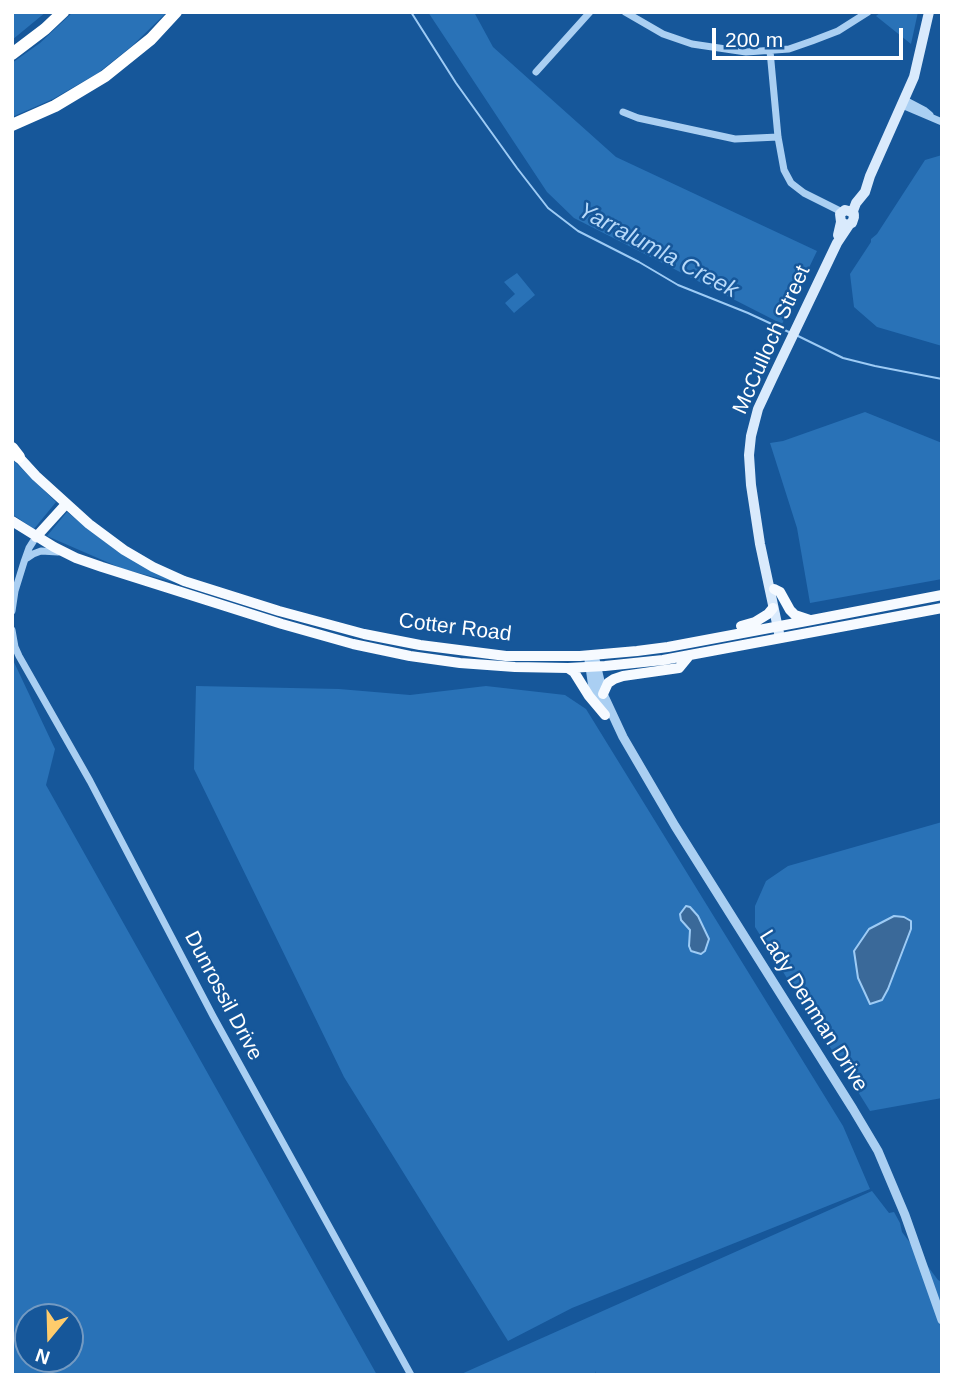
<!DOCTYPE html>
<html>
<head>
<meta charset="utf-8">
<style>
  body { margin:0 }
  #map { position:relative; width:954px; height:1387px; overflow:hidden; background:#16579a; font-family:Helvetica,sans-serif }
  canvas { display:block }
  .frame { position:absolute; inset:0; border:14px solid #fff; pointer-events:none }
  .north { position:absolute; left:14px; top:1303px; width:70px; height:70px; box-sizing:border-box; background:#16579a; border:2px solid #739ac2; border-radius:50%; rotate:199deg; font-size:19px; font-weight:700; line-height:28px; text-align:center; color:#fff }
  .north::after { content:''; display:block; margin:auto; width:24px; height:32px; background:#ffcc6c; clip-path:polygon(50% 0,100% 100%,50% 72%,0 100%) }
  .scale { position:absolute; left:712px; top:28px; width:191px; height:32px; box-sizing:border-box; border:4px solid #fff; border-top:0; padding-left:9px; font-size:21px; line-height:24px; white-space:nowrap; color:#fff; -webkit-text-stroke:5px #16579a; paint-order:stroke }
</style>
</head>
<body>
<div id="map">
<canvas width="954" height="1387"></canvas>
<div class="frame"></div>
<div class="north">N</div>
<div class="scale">200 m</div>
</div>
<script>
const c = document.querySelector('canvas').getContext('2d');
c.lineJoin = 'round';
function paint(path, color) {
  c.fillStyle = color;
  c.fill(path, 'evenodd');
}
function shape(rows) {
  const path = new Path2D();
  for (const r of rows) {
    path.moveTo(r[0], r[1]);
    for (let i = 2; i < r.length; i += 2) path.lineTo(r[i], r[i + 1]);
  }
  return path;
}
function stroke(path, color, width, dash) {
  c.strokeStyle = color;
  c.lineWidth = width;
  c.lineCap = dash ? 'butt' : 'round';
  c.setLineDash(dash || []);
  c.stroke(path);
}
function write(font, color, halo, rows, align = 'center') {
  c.font = font + ' Helvetica,sans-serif';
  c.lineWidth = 5;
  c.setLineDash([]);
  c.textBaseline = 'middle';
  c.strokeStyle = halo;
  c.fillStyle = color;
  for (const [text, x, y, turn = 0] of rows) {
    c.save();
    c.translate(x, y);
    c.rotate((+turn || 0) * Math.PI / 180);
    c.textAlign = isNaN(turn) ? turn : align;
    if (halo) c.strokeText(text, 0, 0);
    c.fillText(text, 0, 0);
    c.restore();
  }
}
const green = shape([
  [12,12,46,12,12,40],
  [73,12,167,12,132,46,98,73,53,99,12,117,12,63,40,43],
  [428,12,474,12,493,47,616,157,817,251,782,324,574,218,547,192],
  [881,12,918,12,911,44,876,16],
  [942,155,942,346,877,327,854,307,850,274,871,242,871,239,877,234,925,160],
  [517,273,535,295,514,313,505,303,515,294,504,282],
  [865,412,942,443,942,579,810,603,797,528,770,443,783,441],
  [12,459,56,502,34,529,12,514],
  [67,512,117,551,189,586,123,569,47,536],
  [12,658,55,749,46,785,377,1375,12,1375],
  [28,1317,70,1317,70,1359,28,1359],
  [196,686,339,689,410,695,486,686,565,695,586,709,843,1126,870,1189,572,1308,508,1341,344,1077,194,769],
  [942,822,942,1098,870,1111,755,927,755,906,766,881,788,866],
  [872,1191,889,1213,894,1212,900,1223,902,1232,938,1280,942,1282,942,1375,596,1375,595,1371,595,1375,459,1375]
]);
const water = shape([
  [686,906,690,907,698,916,709,939,705,951,701,954,691,951,689,946,690,930,681,920,680,914,686,906],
  [894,916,904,917,911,921,911,929,888,989,882,1000,870,1004,858,978,854,951,869,929,894,916]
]);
const stream = shape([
  [411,12,456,83,517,168,548,208,578,231,639,262,678,285,748,313,791,333],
  [796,335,843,358,875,366,942,379]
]);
const minor = shape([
  [625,12,663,34,692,44,746,52,789,49,812,41,838,31,868,12],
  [770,51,778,137,784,170,791,183,804,193,842,212],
  [536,72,590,12],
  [905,100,924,110,930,115],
  [902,105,942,122],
  [623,112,638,118,735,139,778,137],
  [27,558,33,554,41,551,58,552],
  [12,611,15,591,24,562,29,548,36,537],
  [12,630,15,647,19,656,90,781,213,1016,411,1375]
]);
const tertiary = shape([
  [594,655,603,694,623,737,675,826,853,1109,878,1151,905,1215,942,1320],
  [589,660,593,688,601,707]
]);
const secondary = shape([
  [854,215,853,211,856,203,865,192,870,176,914,77,929,12],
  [838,235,841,222,840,214,845,210,852,212,854,217,852,223,846,225,841,222],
  [779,633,760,544,751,485,749,455,751,436,758,409,772,379,837,243,849,225]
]);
const primary = shape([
  [14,452,36,476,89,524,124,550,153,567,184,581,279,611,364,634,420,645,506,656,580,656,637,651,668,647,812,620,942,595],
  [12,521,54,547,76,558,102,567,282,624,353,644,410,656,460,663,515,667,568,668,605,666,663,660,942,608],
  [36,537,66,504],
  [774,589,780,592,790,610,795,615,810,620],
  [741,626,755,622,768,614,773,608],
  [568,668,574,672,589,696,605,715],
  [603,694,608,683,614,679,623,676,679,668,688,657]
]);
const motorway = shape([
  [12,54,45,29,63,12],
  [12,125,55,106,105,76,151,39,176,12],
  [12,448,19,457]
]);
const streetNames = [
  ["McCulloch Street",772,340,-66],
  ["Cotter Road",455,628,7],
  ["Dunrossil Drive",223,996,62],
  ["Lady Denman Drive",813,1011,58]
];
const waterNames = [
  ["Yarralumla Creek",658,251,28]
];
paint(green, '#2972b7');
paint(water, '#3a6999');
stroke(water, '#9dcbf5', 2);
stroke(stream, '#9dcbf5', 2);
stroke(minor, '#aacff2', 7);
stroke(tertiary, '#aacff2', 9);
stroke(secondary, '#d9eafc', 10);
stroke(primary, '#f6faff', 10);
stroke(motorway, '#fff', 12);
write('21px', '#fff', '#16579a', streetNames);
write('italic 23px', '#b7d9f9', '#16579a', waterNames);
</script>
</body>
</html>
